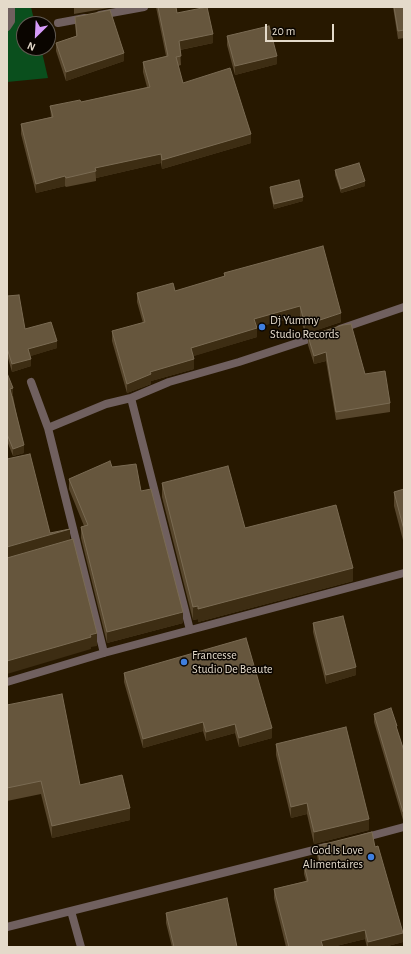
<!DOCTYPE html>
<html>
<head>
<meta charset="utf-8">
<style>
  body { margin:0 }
  #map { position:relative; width:411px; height:954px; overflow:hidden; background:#271800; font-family:"Alegreya Sans",sans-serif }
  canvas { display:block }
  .frame { position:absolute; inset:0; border:8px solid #e4daca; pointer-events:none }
  .north { position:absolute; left:16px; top:16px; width:40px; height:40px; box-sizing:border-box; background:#0a0500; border:1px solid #615a51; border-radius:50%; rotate:204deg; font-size:11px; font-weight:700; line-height:16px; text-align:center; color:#e4daca }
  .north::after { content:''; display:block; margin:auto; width:14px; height:18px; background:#d69bf9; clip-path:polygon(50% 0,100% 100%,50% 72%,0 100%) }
  .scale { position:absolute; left:265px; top:24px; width:69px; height:18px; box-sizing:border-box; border:2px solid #e4daca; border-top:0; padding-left:5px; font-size:12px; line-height:14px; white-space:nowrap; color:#e4daca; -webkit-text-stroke:3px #0a0500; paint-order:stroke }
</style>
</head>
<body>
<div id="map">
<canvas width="411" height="954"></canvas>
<div class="frame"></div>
<div class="north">N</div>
<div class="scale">20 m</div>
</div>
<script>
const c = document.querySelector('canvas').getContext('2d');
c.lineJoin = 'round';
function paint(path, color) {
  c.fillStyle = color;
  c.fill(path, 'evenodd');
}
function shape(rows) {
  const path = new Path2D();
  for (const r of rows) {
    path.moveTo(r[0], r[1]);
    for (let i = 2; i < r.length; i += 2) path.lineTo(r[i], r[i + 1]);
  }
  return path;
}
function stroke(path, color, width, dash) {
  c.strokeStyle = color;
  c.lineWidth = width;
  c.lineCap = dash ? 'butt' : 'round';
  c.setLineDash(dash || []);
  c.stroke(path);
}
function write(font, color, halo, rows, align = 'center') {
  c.font = font + ' "Alegreya Sans",sans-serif';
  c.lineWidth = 3;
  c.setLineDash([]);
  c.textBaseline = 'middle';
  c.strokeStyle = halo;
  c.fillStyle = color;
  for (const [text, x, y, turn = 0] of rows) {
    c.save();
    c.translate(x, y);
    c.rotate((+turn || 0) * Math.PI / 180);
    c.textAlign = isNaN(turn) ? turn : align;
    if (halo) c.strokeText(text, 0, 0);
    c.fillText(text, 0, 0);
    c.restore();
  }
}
const green = shape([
  [7,7,31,7,35,24,24,24,24,48,41,48,48,78,7,82]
]);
const service = shape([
  [7,27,11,21,11,7]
]);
const minor = shape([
  [100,15,144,7],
  [58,23,85,18],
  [340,329,404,307],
  [31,382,48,428],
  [131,398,190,630],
  [104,653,48,428,106,404,131,398,169,382,239,362,318,336],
  [7,682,104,653,404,573],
  [363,838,404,827],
  [71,911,81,947],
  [7,927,326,847]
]);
const wall = shape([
  [74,7,114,7,74,14],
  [156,7,176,7,177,13,213,43,180,50,181,65,178,66,183,83,251,143,162,169,161,163,96,178,96,181,66,187,65,186,36,193,21,134,21,124,51,117,50,106,81,102,147,87,143,72,143,62,166,56],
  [393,7,404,7,404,38,398,39],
  [75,17,124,61,66,81,56,51,56,43,76,36],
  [227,36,277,64,235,75,227,45],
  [335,170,365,186,341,193,335,175],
  [270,187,303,201,274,209,270,192],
  [224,273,341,322,305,334,300,316,257,327,257,337,193,356,194,369,151,381,151,384,127,393,112,341,112,331,143,323,137,302,137,293,175,291,224,277],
  [7,296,25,329,57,348,30,356,31,366,12,372,7,355],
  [308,336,365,374,390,403,390,412,336,420,326,361,314,364,308,345],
  [7,373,13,396,24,453,13,456,7,441],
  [112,467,141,491,183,623,107,643,81,538,81,527,84,526,69,489,69,479],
  [162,483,245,528,353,581,198,622,198,619,193,620,162,497],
  [404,489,404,544,394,506,394,492],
  [313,623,356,675,326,684,313,632],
  [124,673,272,738,239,747,235,733,206,741,203,731,143,748,124,682],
  [7,705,80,785,130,820,52,838,41,794,7,801],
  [374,714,397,729,404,751,404,819,403,820,374,722],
  [276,744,369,830,314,844,307,814,291,818,276,755],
  [317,846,375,847,403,942,384,947,367,947,365,939,332,947,286,947,274,898,274,889,306,881,304,874,304,865,318,861,317,855],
  [166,913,237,947,172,947,166,923]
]);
const shadedWall = shape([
  [213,34,213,43,179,50,179,41],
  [124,53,124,61,66,81,66,72],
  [277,56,277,64,235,75,235,66],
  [251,134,251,143,162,169,162,160],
  [161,154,161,163,96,178,95,168],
  [65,176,65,186,36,193,36,184],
  [365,181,365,186,341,193,341,189],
  [303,197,303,201,274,209,274,204],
  [300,306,300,316,254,328,254,319],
  [341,313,341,322,305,334,305,325],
  [257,328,257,337,191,357,191,348],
  [57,341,57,348,28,357,28,349],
  [326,352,326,361,314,364,314,356],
  [31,359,31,366,12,372,12,364],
  [194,359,194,369,151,381,151,384,127,393,127,384,150,372],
  [13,388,13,396,10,396,10,389],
  [24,445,24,453,13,456,13,449],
  [70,529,70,541,7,559,7,547],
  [353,568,353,581,198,622,198,609],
  [198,606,198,619,193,620,193,607],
  [183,612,183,623,107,643,107,632],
  [97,633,97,646,91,647,91,649,7,674,7,661],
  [356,667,356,675,326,684,326,675],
  [203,722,203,731,143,748,143,739],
  [235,724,235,733,206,741,206,732],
  [272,728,272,738,239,747,239,738],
  [307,803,307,814,291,818,291,807],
  [130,808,130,820,52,838,52,826],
  [404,811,404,819,403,820,403,812],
  [369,819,369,830,314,844,314,832],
  [365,930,365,939,332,947,321,947,321,941],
  [403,933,403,942,384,947,368,947,368,942]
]);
const building = shape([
  [158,7,176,7,177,13,207,7,213,34,179,41,181,56,176,57,183,83,230,68,251,134,162,160,161,154,95,168,96,171,66,178,65,176,36,184,21,124,53,117,50,106,80,100,81,102,150,87,143,62,168,56,158,7],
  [394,7,404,7,404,30,398,31,394,7],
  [110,10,124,53,66,72,56,43,77,36,75,17,110,10],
  [269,26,277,56,235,66,227,36,269,26],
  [359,163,365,181,341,189,335,170,359,163],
  [299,180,303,197,274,204,270,187,299,180],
  [323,246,341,313,305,325,300,306,254,319,257,328,191,348,194,359,150,372,151,374,127,384,112,331,145,322,137,293,173,283,175,291,225,276,224,273,323,246],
  [19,295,25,329,51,322,57,341,28,349,31,359,12,364,7,348,7,296,19,295],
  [351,324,365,374,385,371,390,403,336,412,326,352,314,356,308,336,343,325,351,324],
  [7,373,13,388,10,389,24,445,13,449,7,434,7,373],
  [30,454,50,533,70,529,7,547,7,459,30,454],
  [110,461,112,467,136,464,141,491,151,489,183,612,107,632,81,527,88,525,69,479,110,461],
  [228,466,245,528,336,505,353,568,198,609,198,606,193,607,162,483,228,466],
  [404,489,404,530,394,492,404,489],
  [73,539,97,633,90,635,91,637,7,661,7,558,73,539],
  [343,616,356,667,326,675,313,623,343,616],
  [246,638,272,728,239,738,235,724,206,732,203,722,143,739,124,673,246,638],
  [62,694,80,785,122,775,130,808,52,826,41,781,7,788,7,705,62,694],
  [391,708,397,726,396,726,404,751,404,811,403,812,374,714,391,708],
  [346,727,369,819,314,832,307,803,291,807,276,744,346,727],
  [372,832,375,847,378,846,403,933,368,942,365,930,321,941,323,947,289,947,274,889,308,881,304,865,320,861,317,846,372,832],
  [227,898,237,947,174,947,166,913,227,898]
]);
const markers = [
  [262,327,4,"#3f7fe0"],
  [184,662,4,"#3f7fe0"],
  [371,857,4,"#3f7fe0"]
];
const poiNames = [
  ["Dj Yummy",270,320],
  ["Studio Records",270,334],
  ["Francesse",192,655],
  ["Studio De Beaute",192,669],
  ["God Is Love",363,850,"right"],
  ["Alimentaires",363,864,"right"]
];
paint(green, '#0a4f1d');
stroke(service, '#70605f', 8);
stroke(minor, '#70605f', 8);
paint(wall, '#57462c');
paint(shadedWall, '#3d2d13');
paint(building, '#66563d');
stroke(building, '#7a6b53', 1);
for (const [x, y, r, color] of markers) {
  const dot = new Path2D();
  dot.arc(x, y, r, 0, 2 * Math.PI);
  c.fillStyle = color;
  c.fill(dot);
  stroke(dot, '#0a0500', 1.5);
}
write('12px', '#e4daca', '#0a0500', poiNames, 'left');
</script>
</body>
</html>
